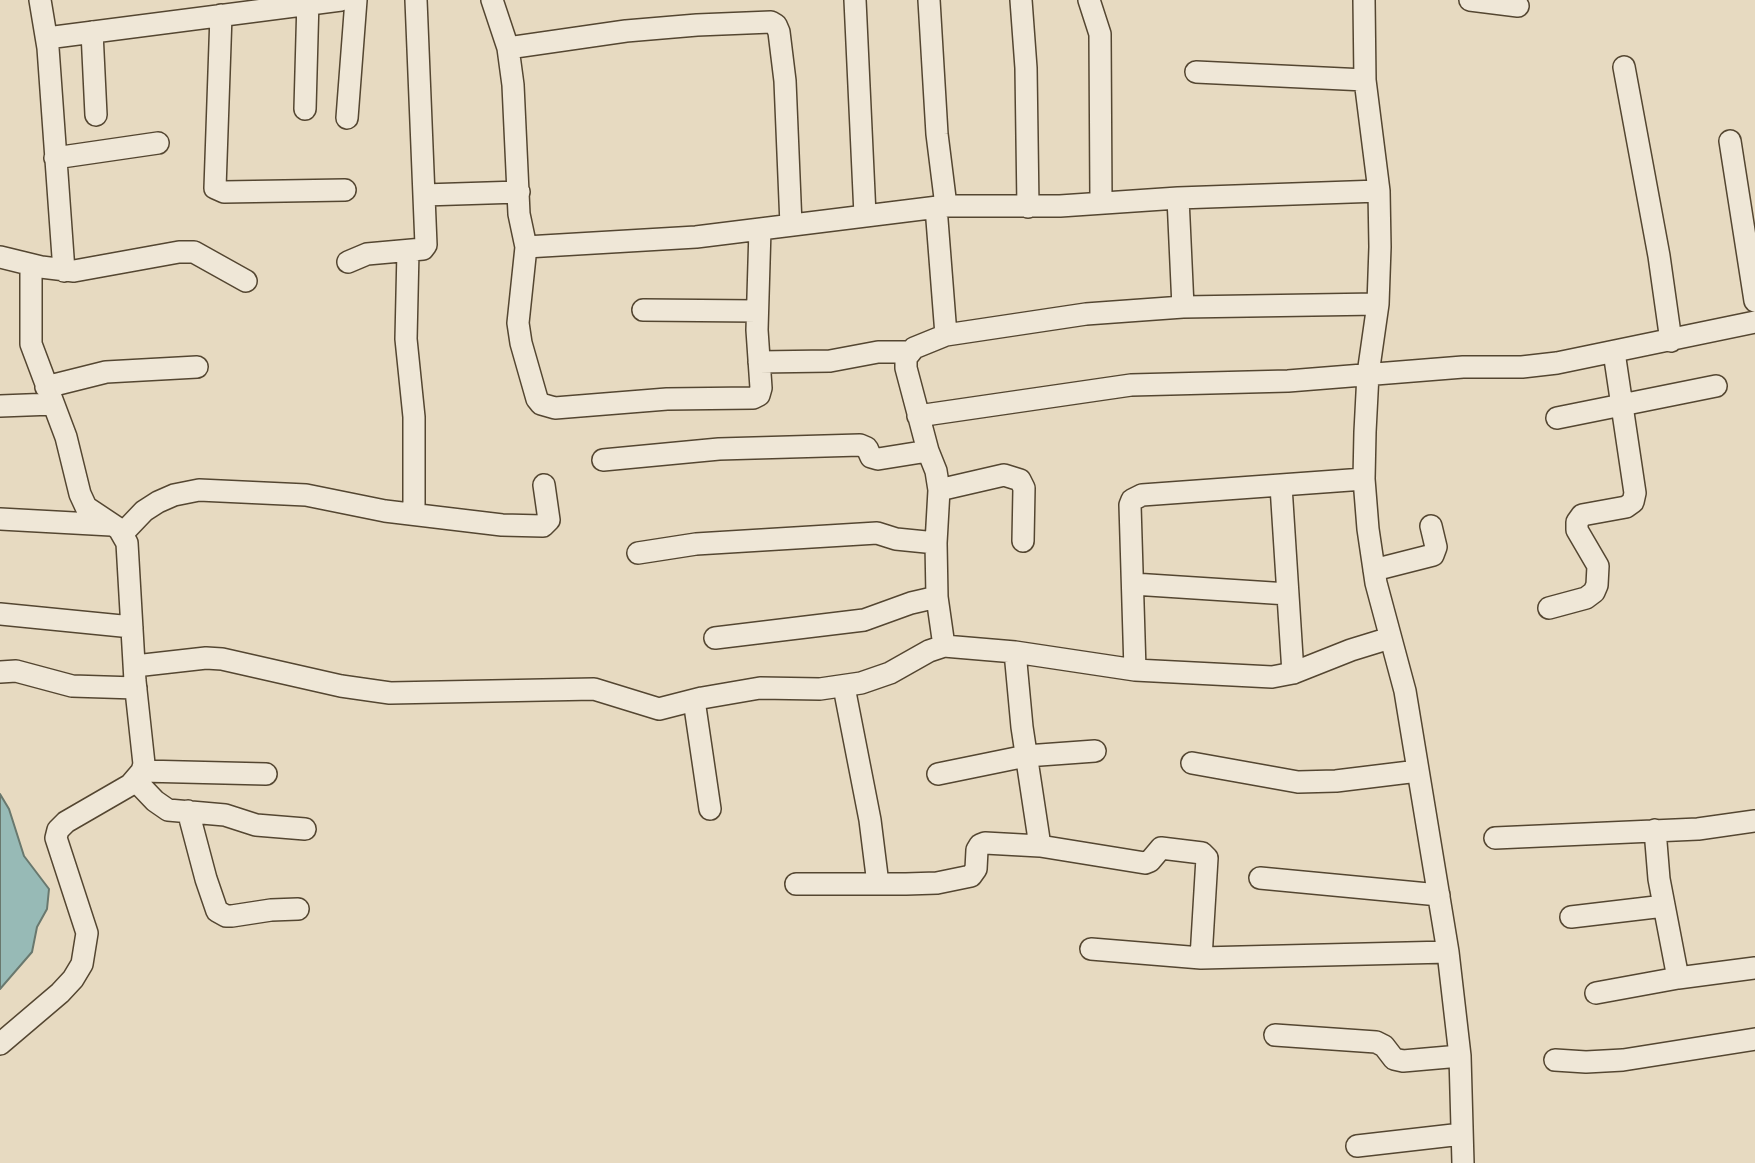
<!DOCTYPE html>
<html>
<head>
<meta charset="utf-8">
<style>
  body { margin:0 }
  canvas { display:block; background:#e7dac1 }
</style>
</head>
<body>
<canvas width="1755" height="1163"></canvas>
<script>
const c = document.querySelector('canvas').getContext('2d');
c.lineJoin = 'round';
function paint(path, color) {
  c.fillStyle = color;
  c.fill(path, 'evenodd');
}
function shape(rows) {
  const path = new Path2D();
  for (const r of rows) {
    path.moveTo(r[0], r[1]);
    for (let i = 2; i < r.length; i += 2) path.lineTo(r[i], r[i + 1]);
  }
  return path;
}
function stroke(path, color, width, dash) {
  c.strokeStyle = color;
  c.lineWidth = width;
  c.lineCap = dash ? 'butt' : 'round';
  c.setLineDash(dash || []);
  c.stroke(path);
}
const water = shape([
  [0,794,9,809,24,856,49,889,47,909,37,927,32,952,0,989,0,794]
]);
const minor = shape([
  [40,0,48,48,64,271],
  [492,0,508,48,513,85,519,214,526,247,518,323,521,343,537,399,541,404,555,408,667,399,753,398,759,395,761,388,757,330,760,229],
  [855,0,865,215],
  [929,0,937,134,946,206],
  [1021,0,1026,68,1028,207],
  [1089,0,1100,34,1101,202],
  [1364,0,1365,80,1379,191,1380,247,1378,304,1368,374,1365,432,1364,479,1368,529,1376,583,1405,691,1448,952,1460,1056,1463,1163],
  [1470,0,1518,6],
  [221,15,215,188,224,192,345,190],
  [92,32,96,115],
  [47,38,341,0],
  [508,48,626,31,697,25,771,22,776,25,779,32,785,81,791,225],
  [1624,67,1659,256,1671,341],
  [1196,72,1365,80],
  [305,109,308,0],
  [347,118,356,0],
  [1730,141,1755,301],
  [55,158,158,143],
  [424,195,519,192],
  [1178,198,1183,307],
  [936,207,946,335],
  [526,247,696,237,946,206,1060,206,1178,198,1379,191],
  [408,251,406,339,414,417,414,513],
  [0,257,41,267,74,271,179,252,194,252,246,281],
  [348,262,367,254,423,249,426,245,416,0],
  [643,310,757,311],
  [759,362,830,361,878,352,909,352],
  [46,387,106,372,197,367],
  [0,406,53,404],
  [918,416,1131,385,1288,381,1463,367,1522,367,1557,363,1755,322],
  [1557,418,1716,386],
  [603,460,719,449,860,445,867,448,871,457,878,459,928,451],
  [1281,486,1293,673],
  [939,490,1004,475,1020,480,1024,488,1023,541],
  [0,519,111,525],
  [123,533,144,511,158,502,174,495,199,490,306,495,385,511,502,525,543,526,549,520,544,485],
  [638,553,696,544,877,533,896,539,936,543],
  [1374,570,1433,555,1436,547,1431,526],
  [1133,584,1288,594],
  [1549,608,1586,598,1594,592,1597,585,1598,566,1577,530,1577,522,1582,515,1626,507,1633,502,1635,493,1614,352],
  [0,614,132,627],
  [715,638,864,620,911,603,937,597],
  [944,646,937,597,936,543,939,490,936,471,928,451,906,368,906,358,914,348,946,335,1086,314,1183,307,1378,304],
  [1015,652,1022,727,1040,846],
  [135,666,206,658,222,659,341,686,390,693,594,689,659,709,702,698,760,688,820,689,861,683,890,673,929,651,944,646,1015,652,1135,670,1272,677,1293,673,1351,650,1390,638],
  [1135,670,1130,505,1132,500,1142,495,1364,479],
  [0,672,16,671,72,686,136,688],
  [844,687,870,820,878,884],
  [694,700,710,809],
  [1192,763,1298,782,1336,781,1418,771],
  [142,771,266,774],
  [938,774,1026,756,1095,751],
  [135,780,155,801,168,810,225,815,256,825,305,829],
  [188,811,206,879,217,911,226,916,232,916,271,910,298,909],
  [1655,830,1659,879,1678,978],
  [1495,838,1698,829,1755,821],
  [1260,878,1439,895],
  [796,884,906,884,937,883,971,876,976,869,977,850,980,845,985,843,1040,846,1145,863,1150,861,1161,848,1202,853,1207,858,1201,958],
  [1571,917,1664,906],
  [1091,949,1201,958,1448,952],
  [1596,993,1678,978,1755,968],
  [1275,1035,1376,1042,1384,1046,1394,1059,1403,1061,1460,1056],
  [0,1044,60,993,73,979,82,964,87,933,56,838,58,830,66,822,130,785,142,771,144,764,135,681,127,543,119,529,86,507,80,494,66,437,31,344,31,265],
  [1555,1060,1586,1062,1623,1060,1755,1039],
  [1357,1146,1462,1134]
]);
paint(water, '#97bab6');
stroke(water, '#69786e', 2);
stroke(minor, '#544631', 24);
stroke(minor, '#efe7d7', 21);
</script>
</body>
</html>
